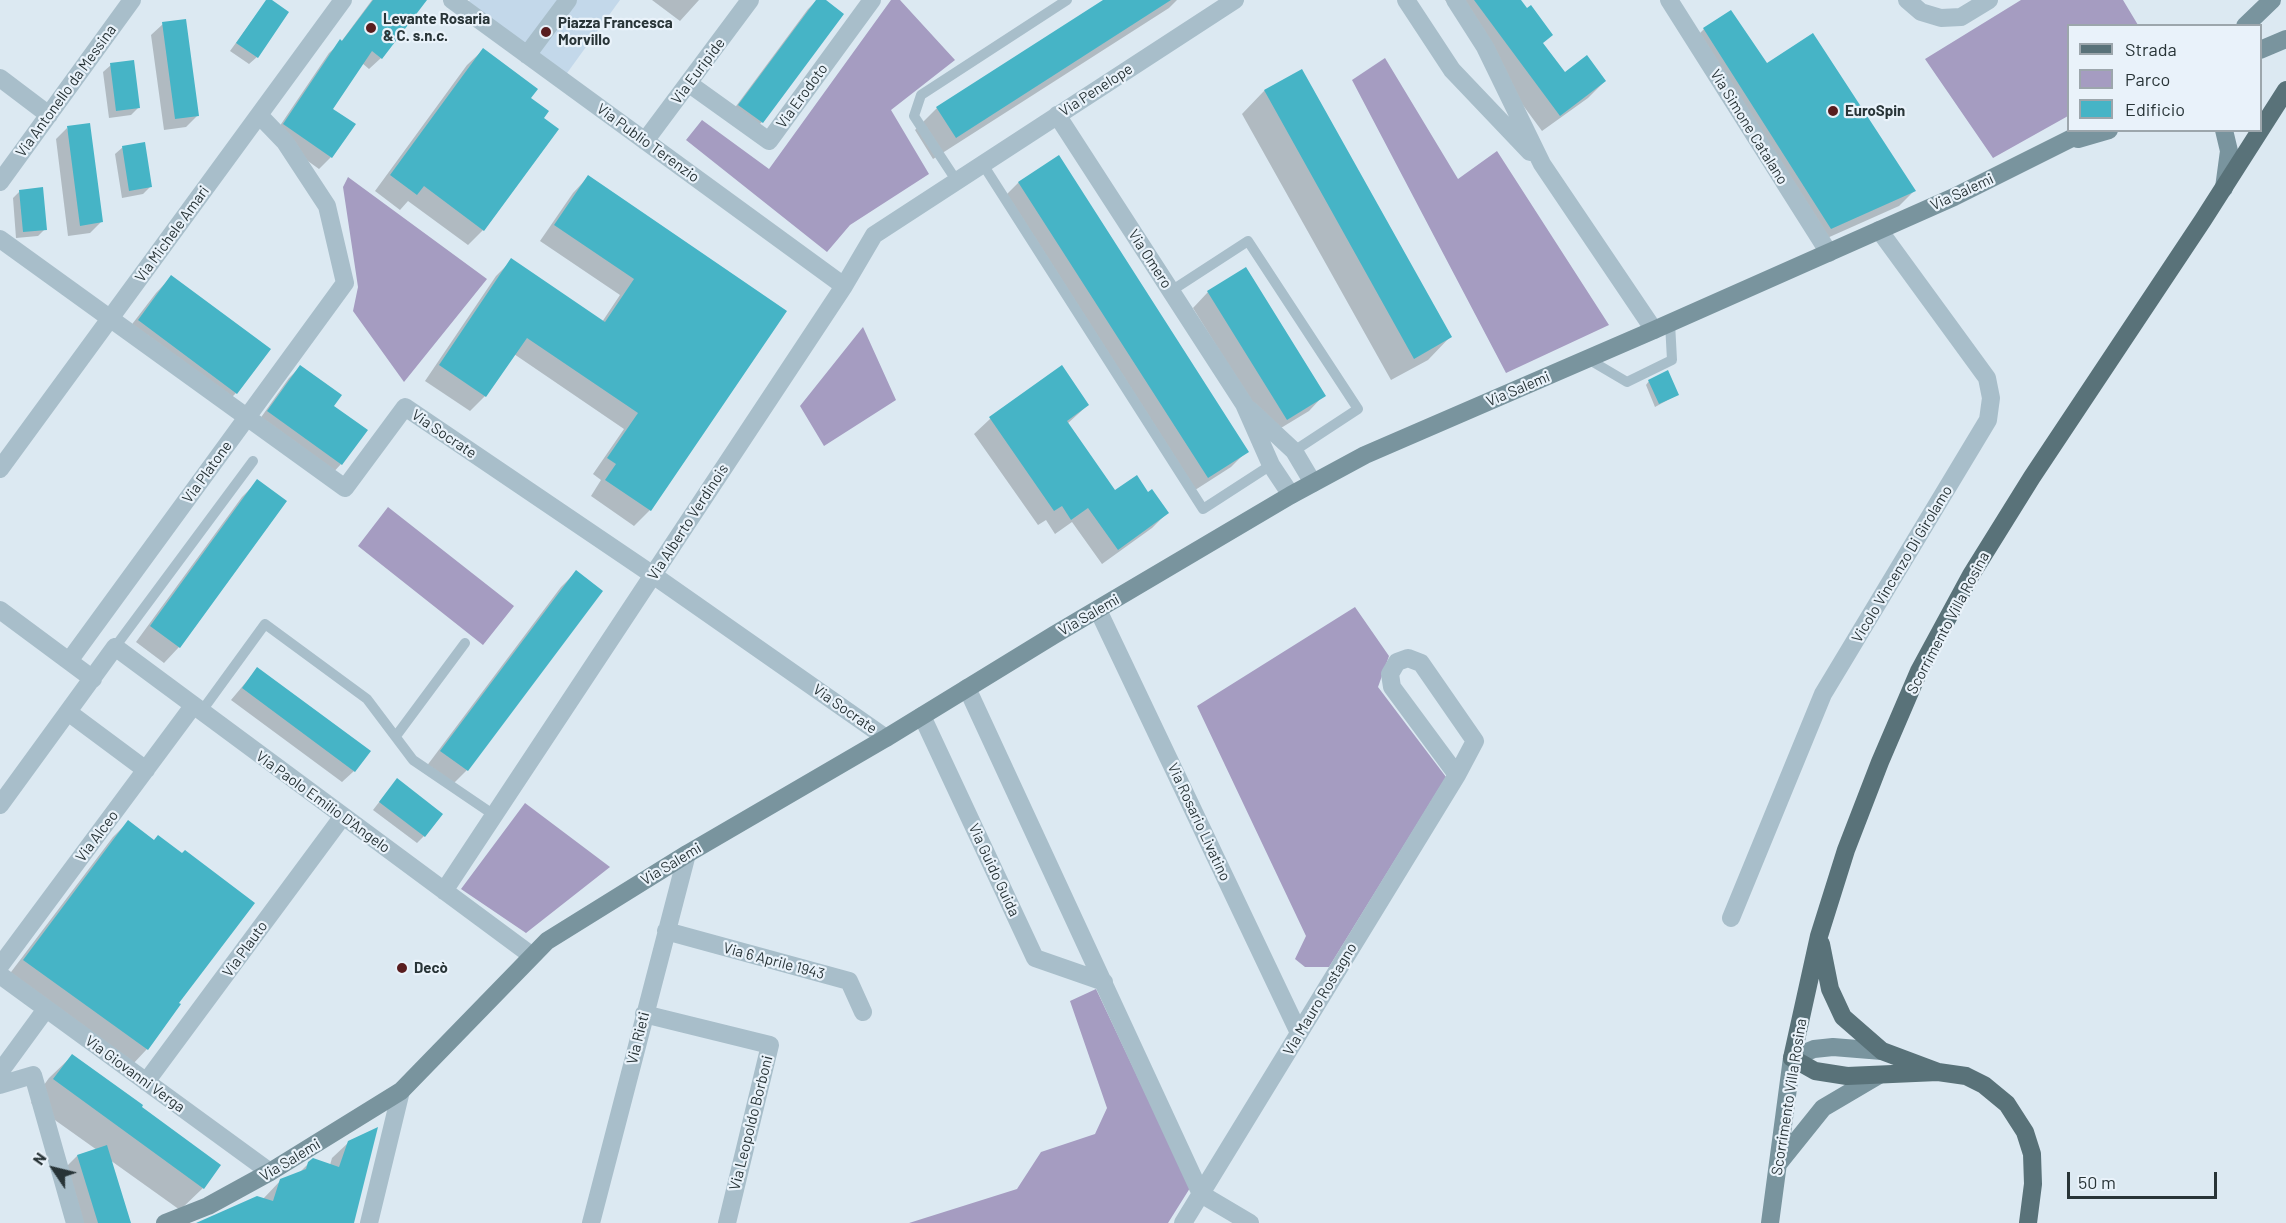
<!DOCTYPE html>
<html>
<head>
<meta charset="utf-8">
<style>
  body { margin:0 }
  #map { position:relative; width:2286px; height:1223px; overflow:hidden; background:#dce9f2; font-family:Barlow,sans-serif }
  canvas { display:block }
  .legend { position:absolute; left:2067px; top:24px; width:195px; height:108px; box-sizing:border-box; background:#e9f2fa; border:2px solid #9ca6ac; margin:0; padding:8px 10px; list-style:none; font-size:18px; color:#283437 }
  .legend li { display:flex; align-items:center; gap:12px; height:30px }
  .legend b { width:30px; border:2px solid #9ca6ac }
  .north { position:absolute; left:24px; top:1139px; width:60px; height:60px; -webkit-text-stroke:4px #e9f2fa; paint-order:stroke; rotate:305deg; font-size:16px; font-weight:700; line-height:24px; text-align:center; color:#283437 }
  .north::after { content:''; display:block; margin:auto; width:21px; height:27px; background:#283437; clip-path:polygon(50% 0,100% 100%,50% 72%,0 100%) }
  .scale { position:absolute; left:2067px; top:1172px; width:150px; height:27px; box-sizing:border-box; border:3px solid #283437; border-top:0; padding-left:8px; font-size:18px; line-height:21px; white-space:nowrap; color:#283437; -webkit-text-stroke:4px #e9f2fa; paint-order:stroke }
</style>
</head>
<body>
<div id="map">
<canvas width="2286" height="1223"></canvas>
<ul class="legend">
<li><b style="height:8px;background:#597279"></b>Strada</li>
<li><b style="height:16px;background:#a59cc1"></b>Parco</li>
<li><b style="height:16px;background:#46b4c6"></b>Edificio</li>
</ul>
<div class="north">N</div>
<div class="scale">50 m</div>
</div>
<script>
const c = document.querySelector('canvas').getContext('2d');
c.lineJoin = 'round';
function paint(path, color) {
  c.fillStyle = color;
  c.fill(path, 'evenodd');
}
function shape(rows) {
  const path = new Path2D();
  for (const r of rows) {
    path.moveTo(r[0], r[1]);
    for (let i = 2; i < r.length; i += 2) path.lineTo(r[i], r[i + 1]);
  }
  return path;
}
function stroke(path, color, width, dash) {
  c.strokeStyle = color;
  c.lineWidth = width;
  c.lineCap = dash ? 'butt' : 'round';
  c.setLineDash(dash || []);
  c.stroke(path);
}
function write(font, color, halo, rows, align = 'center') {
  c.font = font + ' Barlow,sans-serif';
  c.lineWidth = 4.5;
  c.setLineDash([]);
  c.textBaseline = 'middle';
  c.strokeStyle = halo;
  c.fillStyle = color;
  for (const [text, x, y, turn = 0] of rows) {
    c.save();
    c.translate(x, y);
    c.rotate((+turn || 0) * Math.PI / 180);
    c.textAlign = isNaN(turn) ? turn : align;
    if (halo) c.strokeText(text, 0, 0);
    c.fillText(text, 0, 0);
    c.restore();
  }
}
const green = shape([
  [891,0,900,0,955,60,891,110,929,174,850,225,827,252,686,140,702,120,769,169],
  [2021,0,2123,0,2138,25,2068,26,2068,116,1993,158,1925,59],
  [1385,58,1458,179,1497,151,1609,325,1506,373,1352,80],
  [348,177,487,279,404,382,353,311,358,287,343,187],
  [863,327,896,400,824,446,800,406],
  [388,507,514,606,483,645,358,546],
  [1355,607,1389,656,1378,687,1446,777,1329,967,1305,967,1295,959,1306,936,1197,706],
  [525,803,610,867,526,933,461,889],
  [1096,989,1190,1188,1168,1223,909,1223,1017,1189,1041,1152,1095,1134,1107,1108,1070,1001]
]);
const plaza = shape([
  [470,0,620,0,562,80,464,9]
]);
const shadow = shape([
  [267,0,269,0,257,57,249,64,230,51],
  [372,0,425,0,381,58,369,69,362,63,330,109,353,124,331,157,319,169,273,136,329,53,341,42],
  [652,0,699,0,680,21],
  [817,0,823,0,762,122,750,133,728,117,808,9],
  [1106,0,1177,0,1169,8,933,159,915,130,937,108],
  [1445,0,1519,0,1542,44,1565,74,1605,81,1588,98,1542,131],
  [163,24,197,116,186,127,164,130,151,35],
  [1704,29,1766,65,1914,191,1899,206,1816,243,1689,44],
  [483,50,529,98,483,230,468,245,408,201,400,210,375,191,467,65],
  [111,65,138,108,131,115,109,118,103,72],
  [1301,71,1450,337,1428,360,1391,380,1242,114,1264,91],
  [67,128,101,222,90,233,68,236,56,139],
  [123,147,150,187,143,194,122,198,115,154],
  [1058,157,1247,451,1231,467,1192,492,1003,198,1018,183],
  [588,177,785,311,650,510,634,526,591,496,601,480,593,474,624,429,514,354,485,396,470,411,425,381,496,276,512,260,602,322,620,295,540,241,573,193],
  [20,191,45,229,38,236,16,238,13,198],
  [171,277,236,393,221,408,123,336,156,293],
  [1208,292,1324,395,1309,411,1271,434,1193,308],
  [300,367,332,406,341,464,330,476,257,423,289,378],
  [1061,367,1088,405,1067,424,1115,492,1148,494,1167,513,1152,528,1102,564,1072,522,1055,534,1046,520,1038,525,974,434,990,419],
  [1649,381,1677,395,1655,407,1646,385],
  [258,481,285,501,179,647,164,663,136,642,242,497],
  [576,572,601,591,467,770,451,786,426,767,561,587],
  [257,669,354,771,342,782,231,700],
  [390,788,424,836,417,843,373,810],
  [128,822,179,1005,147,1049,132,1065,8,976,113,837],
  [72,1056,140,1108,203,1188,180,1210,110,1160,130,1223,77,1223,61,1172,77,1156,97,1150,31,1103,49,1078],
  [349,1142,352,1223,197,1223,263,1199,281,1180,298,1174,309,1163,330,1165,332,1158]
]);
const building = shape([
  [266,0,272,0,289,12,258,58,236,43],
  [373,0,427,0,382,59,372,51,333,109,356,124,332,158,283,124,340,39,342,41],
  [816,0,826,0,844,14,763,123,738,105],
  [1103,0,1171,0,956,138,936,107],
  [1474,0,1521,0,1527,8,1531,5,1553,35,1543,43,1565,72,1587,55,1606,81,1560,116],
  [1731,10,1767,63,1813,33,1916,191,1831,229,1703,28],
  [186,19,199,116,175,119,162,22],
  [483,48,538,89,531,98,549,111,544,118,559,129,484,231,424,186,417,195,390,175],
  [134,60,140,108,116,111,110,63],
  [1302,69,1452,337,1414,359,1264,90],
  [90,123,103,222,80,226,67,126],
  [145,142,152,187,129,191,122,146],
  [1059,155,1249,452,1208,478,1018,182],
  [588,175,787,311,651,511,605,480,616,464,607,458,638,413,527,338,486,397,439,365,511,258,605,322,634,279,554,225],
  [43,187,47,230,23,232,19,190],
  [1246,267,1326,396,1287,420,1207,291],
  [171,275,271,349,237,394,138,320],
  [300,365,342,395,334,406,368,430,342,465,267,411],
  [1062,365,1089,405,1067,421,1115,490,1137,475,1148,492,1152,489,1169,513,1118,550,1088,508,1071,520,1062,506,1054,511,989,417],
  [1668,370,1679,395,1659,404,1648,380],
  [257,479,287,501,180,648,150,626],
  [576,570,603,591,468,771,440,751],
  [257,667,371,751,355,772,242,688],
  [397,778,443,814,425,837,379,802],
  [128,820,154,840,158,835,182,853,185,850,255,903,179,1003,181,1004,148,1050,23,960],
  [72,1054,143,1105,142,1107,221,1165,204,1189,53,1079],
  [378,1127,354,1223,196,1223,257,1196,273,1201,280,1179,306,1169,308,1162,313,1158,339,1167,348,1141],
  [107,1145,131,1223,98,1223,77,1155]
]);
const lane = shape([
  [982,163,1203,509,1271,465],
  [956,180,914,116,921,95,1067,0],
  [1171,291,1248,241,1358,409,1294,451],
  [1588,359,1627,382,1672,360,1670,323],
  [115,647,253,461],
  [201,712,265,624,367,699,413,760,494,815],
  [396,736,465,643]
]);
const street = shape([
  [452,0,844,286],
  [1406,0,1452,70,1530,152],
  [1455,0,1485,47,1542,164,1654,330],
  [1669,0,1829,253],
  [1907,0,1921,12,1941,18,1961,17,1989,0],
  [527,55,568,0],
  [0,78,49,115],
  [688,83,769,141,872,0],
  [1057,115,1244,404,1271,465,1291,495],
  [645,141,750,0],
  [0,182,132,0],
  [0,239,345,488,405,407,653,575,886,738],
  [1250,410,1294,451,1313,483],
  [0,469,343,0],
  [0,610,93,679],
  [1098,610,1299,1033],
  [69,661,345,283,327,206,285,142,259,115],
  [967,688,1201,1194,1250,1223],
  [68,712,146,770],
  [922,716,1035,958,1104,982],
  [0,805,115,647,531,955],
  [444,891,844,286,874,235,1235,0],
  [1731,918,1823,694,1988,420,1991,398,1987,378,1879,230],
  [666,931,849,981,863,1012],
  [0,966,193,706],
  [0,975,270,1172],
  [644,1014,770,1045,727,1223],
  [0,1072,46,1009],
  [146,1082,343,816],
  [0,1085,33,1075,75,1223],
  [369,1223,401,1091],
  [591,1223,687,854],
  [1183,1223,1457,775,1475,741,1421,663,1408,658,1397,662,1390,674,1392,687,1457,775]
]);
const secondary = shape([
  [2245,26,2272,0],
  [2260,50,2286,39],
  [2224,130,2229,151,2224,188],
  [2078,139,2109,130],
  [1778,1164,1823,1108,1879,1075],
  [165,1223,208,1206,270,1172,401,1091,547,941,687,854,886,738,1054,635,1291,495,1365,455,1654,330,1954,197,2088,130],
  [1770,1223,1792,1058,1814,1049,1833,1047,1882,1051]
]);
const primary = shape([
  [1821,944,1830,989,1843,1017,1882,1051,1938,1072,1966,1076,1984,1085,2007,1104,2025,1132,2032,1154,2033,1184,2028,1223],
  [1938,1072,1847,1076,1815,1071,1792,1058,1819,936,1846,850,1880,762,1919,671,1971,575,2032,477,2203,220,2286,90]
]);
const markers = [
  [371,28,6,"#591d1f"],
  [546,32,6,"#591d1f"],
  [1833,111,6,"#591d1f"],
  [402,968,6,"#591d1f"]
];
const poiNames = [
  ["Levante Rosaria",383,19],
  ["& C. s.n.c.",383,36],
  ["Piazza Francesca",558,23],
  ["Morvillo",558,40],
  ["EuroSpin",1845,111],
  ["Decò",414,968]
];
const streetNames = [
  ["Via Euripide",698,71,-53],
  ["Via Penelope",1096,90,-33],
  ["Via Antonello da Messina",66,91,-54],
  ["Via Erodoto",802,96,-54],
  ["Via Simone Catalano",1749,127,58],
  ["Via Publio Terenzio",648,143,36],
  ["Via Salemi",1962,192,-25],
  ["Via Michele Amari",172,234,-54],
  ["Via Omero",1150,259,57],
  ["Via Salemi",1518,389,-23],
  ["Via Socrate",444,434,34],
  ["Via Platone",207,472,-54],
  ["Via Alberto Verdinois",688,522,-57],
  ["Vicolo Vincenzo Di Girolamo",1902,564,-59],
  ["Via Salemi",1089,615,-30],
  ["Scorrimento Villa Rosina",1948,623,-62],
  ["Via Socrate",845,709,35],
  ["Via Paolo Emilio D'Angelo",323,802,36],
  ["Via Rosario Livatino",1199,822,65],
  ["Via Alceo",97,836,-53],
  ["Via Salemi",671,864,-31],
  ["Via Guido Guida",994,870,65],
  ["Via Plauto",245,949,-54],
  ["Via 6 Aprile 1943",774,961,15],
  ["Via Mauro Rostagno",1320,999,-59],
  ["Via Rieti",638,1038,-76],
  ["Via Giovanni Verga",135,1074,36],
  ["Scorrimento Villa Rosina",1789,1097,-81],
  ["Via Leopoldo Borboni",751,1123,-76],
  ["Via Salemi",290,1160,-31]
];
paint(green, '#a59cc1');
paint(plaza, '#c3d8ea');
paint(shadow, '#0003');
paint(building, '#46b4c6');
stroke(lane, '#a8beca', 10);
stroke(street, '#a8beca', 18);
stroke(secondary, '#79949e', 18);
stroke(primary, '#597279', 18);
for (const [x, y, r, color] of markers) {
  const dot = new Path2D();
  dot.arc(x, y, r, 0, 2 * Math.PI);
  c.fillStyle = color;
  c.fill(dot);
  stroke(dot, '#e9f2fa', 2);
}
write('bold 15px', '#283437', '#e9f2fa', poiNames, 'left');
write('15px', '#283437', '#e9f2fa', streetNames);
</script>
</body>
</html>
